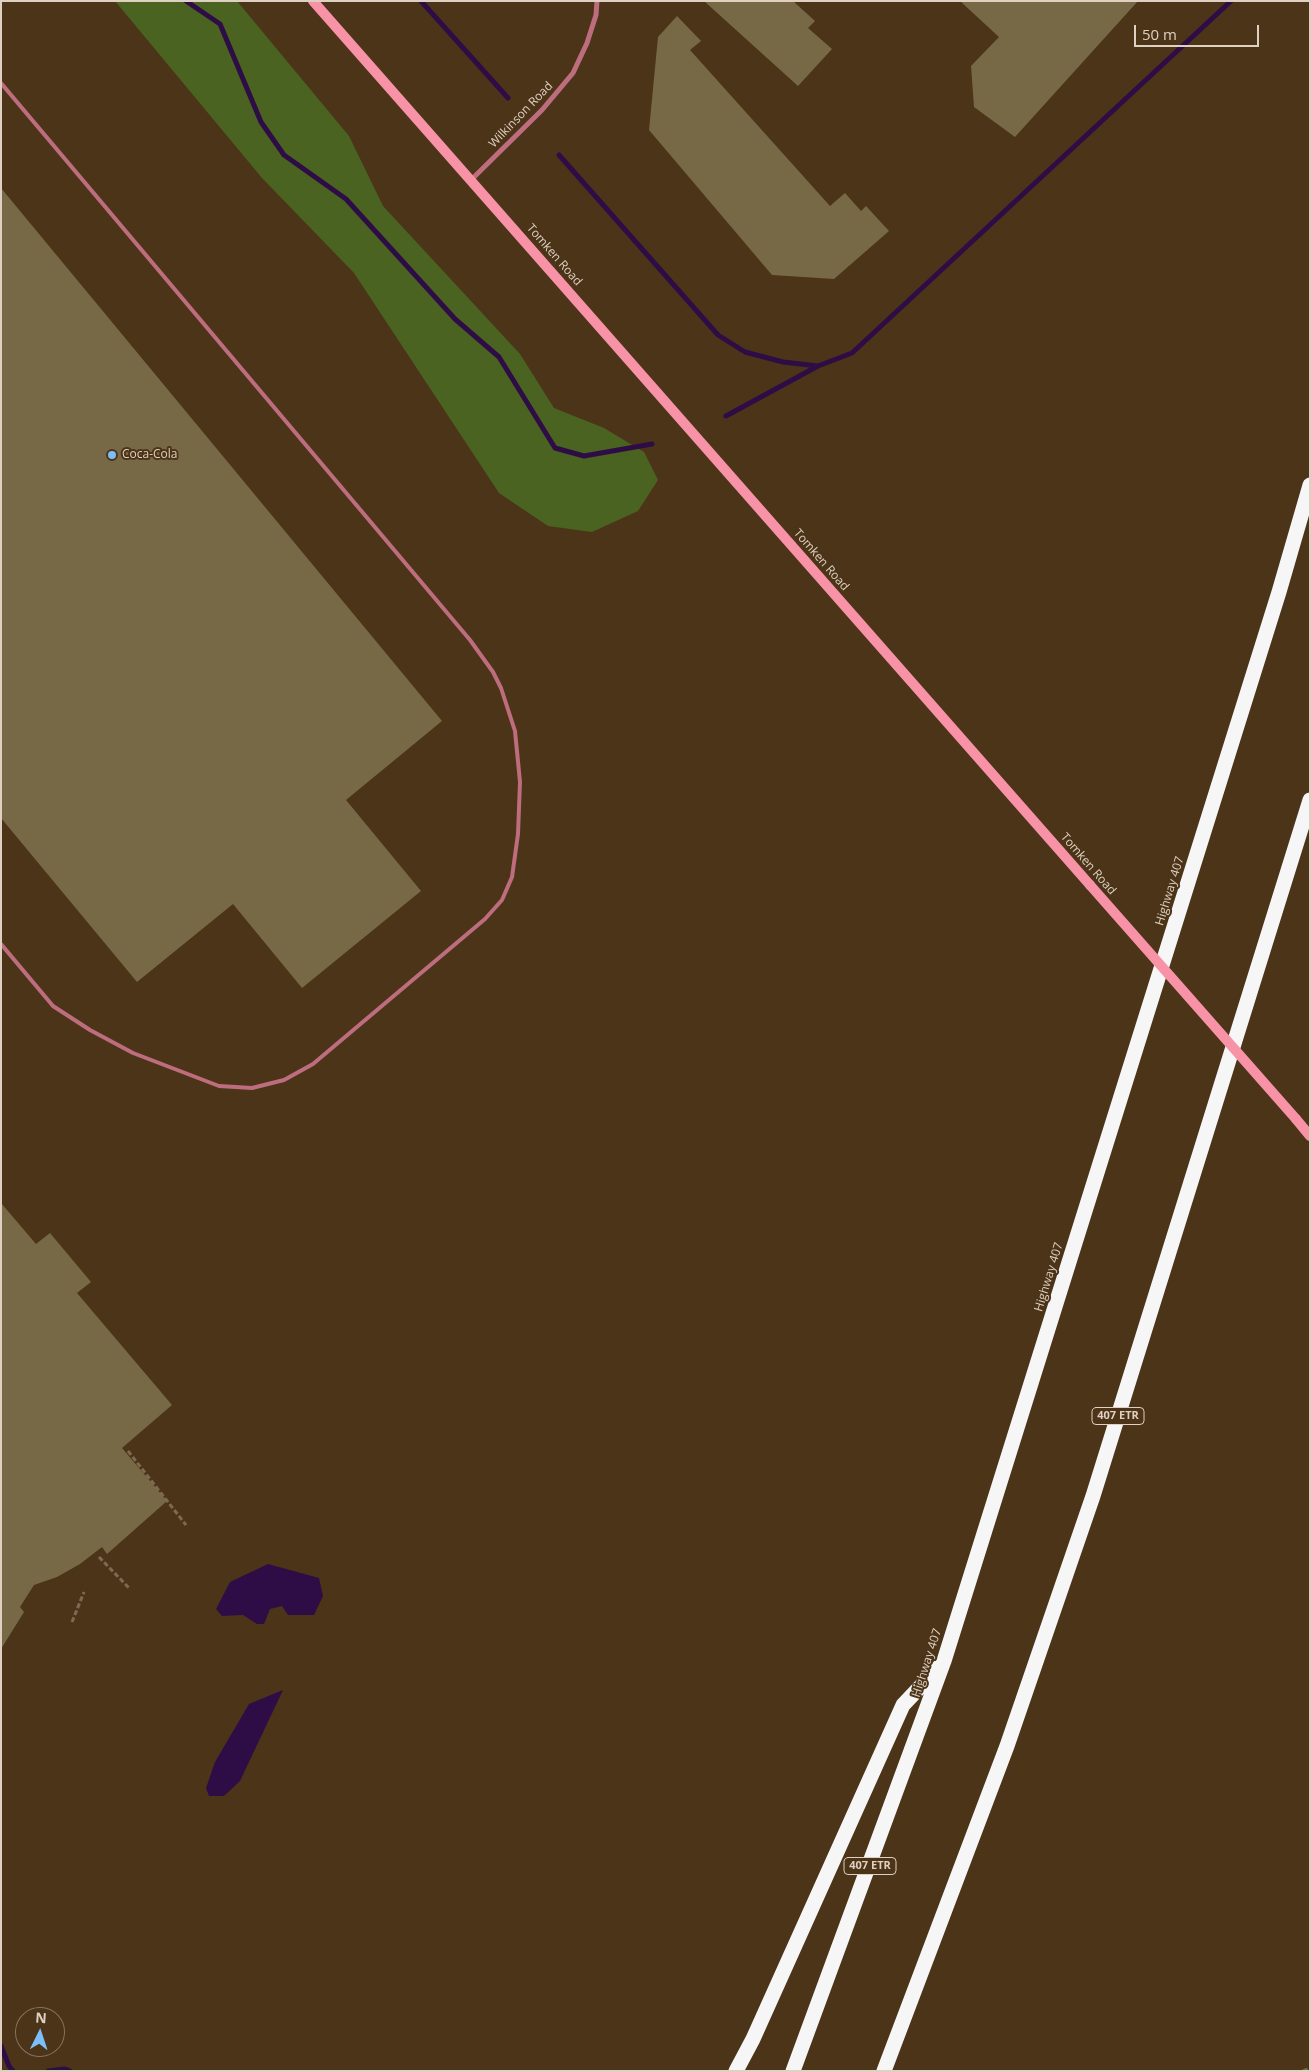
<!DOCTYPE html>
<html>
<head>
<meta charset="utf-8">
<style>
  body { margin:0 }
  #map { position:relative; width:1311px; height:2072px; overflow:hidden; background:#4c3419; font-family:"Open Sans",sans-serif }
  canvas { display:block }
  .frame { position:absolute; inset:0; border:2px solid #dfd0c1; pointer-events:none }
  .north { position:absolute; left:15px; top:2007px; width:50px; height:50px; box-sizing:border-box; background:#4c3419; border:1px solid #87725c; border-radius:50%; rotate:4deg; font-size:14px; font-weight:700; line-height:20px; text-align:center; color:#dfd0c1 }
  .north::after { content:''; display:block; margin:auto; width:18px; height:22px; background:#7dbef9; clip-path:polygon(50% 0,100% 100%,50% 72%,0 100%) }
  .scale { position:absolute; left:1134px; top:25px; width:125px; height:22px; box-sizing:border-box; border:2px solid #dfd0c1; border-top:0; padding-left:6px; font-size:15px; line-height:18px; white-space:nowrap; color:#dfd0c1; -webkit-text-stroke:4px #4c3419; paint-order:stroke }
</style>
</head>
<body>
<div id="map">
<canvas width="1311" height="2072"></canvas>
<div class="frame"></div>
<div class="north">N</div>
<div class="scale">50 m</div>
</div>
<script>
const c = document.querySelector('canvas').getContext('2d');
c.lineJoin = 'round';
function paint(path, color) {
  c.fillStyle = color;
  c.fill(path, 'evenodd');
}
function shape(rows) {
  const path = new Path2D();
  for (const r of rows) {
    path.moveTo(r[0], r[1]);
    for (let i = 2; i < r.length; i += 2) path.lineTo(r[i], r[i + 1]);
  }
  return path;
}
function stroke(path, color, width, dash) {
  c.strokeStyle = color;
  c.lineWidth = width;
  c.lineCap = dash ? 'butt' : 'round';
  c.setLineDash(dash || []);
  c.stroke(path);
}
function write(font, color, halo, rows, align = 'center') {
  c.font = font + ' "Open Sans",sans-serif';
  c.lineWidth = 4;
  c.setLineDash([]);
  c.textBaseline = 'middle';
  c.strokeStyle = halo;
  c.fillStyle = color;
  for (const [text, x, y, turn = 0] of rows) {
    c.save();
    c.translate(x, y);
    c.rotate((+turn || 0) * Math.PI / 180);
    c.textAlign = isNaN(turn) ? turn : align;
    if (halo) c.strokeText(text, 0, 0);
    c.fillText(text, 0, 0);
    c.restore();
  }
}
const green = shape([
  [115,1,237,1,349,136,383,206,520,354,554,408,604,428,644,452,658,480,638,511,592,532,548,526,499,493,354,273,262,178]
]);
const water = shape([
  [268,1564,319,1578,323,1596,314,1615,288,1615,282,1606,270,1609,264,1624,257,1624,243,1615,222,1616,216,1609,230,1582],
  [283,1690,240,1781,224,1796,209,1796,206,1788,215,1762,249,1704]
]);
const stream = shape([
  [186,1,220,24,261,122,284,155,346,199,455,319,499,357,555,448,584,456,652,444],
  [421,1,508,98],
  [559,155,718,335,745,352,783,362,818,366],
  [726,416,818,366,852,353,1231,1],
  [1,2046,9,2066,13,2071],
  [48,2071,65,2069,70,2071]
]);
const building = shape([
  [704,1,793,1,815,21,808,28,832,49,798,86],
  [960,1,1138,1,1015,137,974,107,971,66,999,37],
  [677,16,701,41,690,50,830,206,845,193,861,211,866,206,889,231,834,279,772,275,649,130,658,37],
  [1,188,442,721,346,800,421,891,302,988,233,904,137,982,1,818],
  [1,1203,36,1244,50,1233,91,1282,77,1293,172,1405,122,1448,167,1501,107,1554,102,1547,80,1564,57,1577,34,1585,20,1607,24,1612,1,1649]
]);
const path = shape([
  [128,1451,186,1525],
  [99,1557,130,1589],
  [72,1622,84,1592],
  [1303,2071,1310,2068]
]);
const lane = shape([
  [1,83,470,640,493,672,501,688,515,731,520,782,518,834,512,877,502,900,485,919,313,1064,284,1080,252,1088,219,1086,133,1053,90,1030,53,1006,1,944]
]);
const street = shape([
  [471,180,542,110,573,73,587,43,596,15,597,1]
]);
const secondary = shape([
  [313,1,1090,885],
  [1296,1119,1310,1136]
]);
const highway = shape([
  [736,2071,753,2039,903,1705,940,1666],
  [793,2071,944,1661,1279,592,1310,485],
  [884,2071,1007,1746,1093,1496,1310,800]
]);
const secondaryBridge = shape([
  [1090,885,1296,1119]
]);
const markers = [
  [112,455,5,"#7dbef9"]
];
const shields = [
  [1118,1416,52],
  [870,1866,52]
];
const shieldNames = [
  ["407 ETR",1118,1416],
  ["407 ETR",870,1866]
];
const streetNames = [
  ["Wilkinson Road",521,115,-46],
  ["Tomken Road",554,255,49],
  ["Tomken Road",821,560,49],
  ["Tomken Road",1088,864,49],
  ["Highway 407",1170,891,-73],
  ["Highway 407",1049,1277,-73],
  ["Highway 407",927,1663,-72]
];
const poiNames = [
  ["Coca-Cola",122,455]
];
paint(green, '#4a6321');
paint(water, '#2e0d46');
stroke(stream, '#2e0d46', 5);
paint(building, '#786946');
stroke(path, '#7e6952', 3, [5, 2.5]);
stroke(lane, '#bd6d7d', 4);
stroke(street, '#bd6d7d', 5);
stroke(secondary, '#f892a7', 10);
stroke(highway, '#f6f6f6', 15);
stroke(secondaryBridge, '#f892a7', 10);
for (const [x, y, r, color] of markers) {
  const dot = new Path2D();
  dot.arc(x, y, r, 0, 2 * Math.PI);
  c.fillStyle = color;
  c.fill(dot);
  stroke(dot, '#4c3419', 2);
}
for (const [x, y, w] of shields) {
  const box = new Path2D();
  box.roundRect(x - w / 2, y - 8.5, w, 17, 4);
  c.fillStyle = '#4c3419';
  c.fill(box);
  stroke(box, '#dfd0c1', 1);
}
write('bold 11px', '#dfd0c1', null, shieldNames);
write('12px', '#dfd0c1', '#4c3419', streetNames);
write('12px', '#dfd0c1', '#4c3419', poiNames, 'left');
</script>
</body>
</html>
